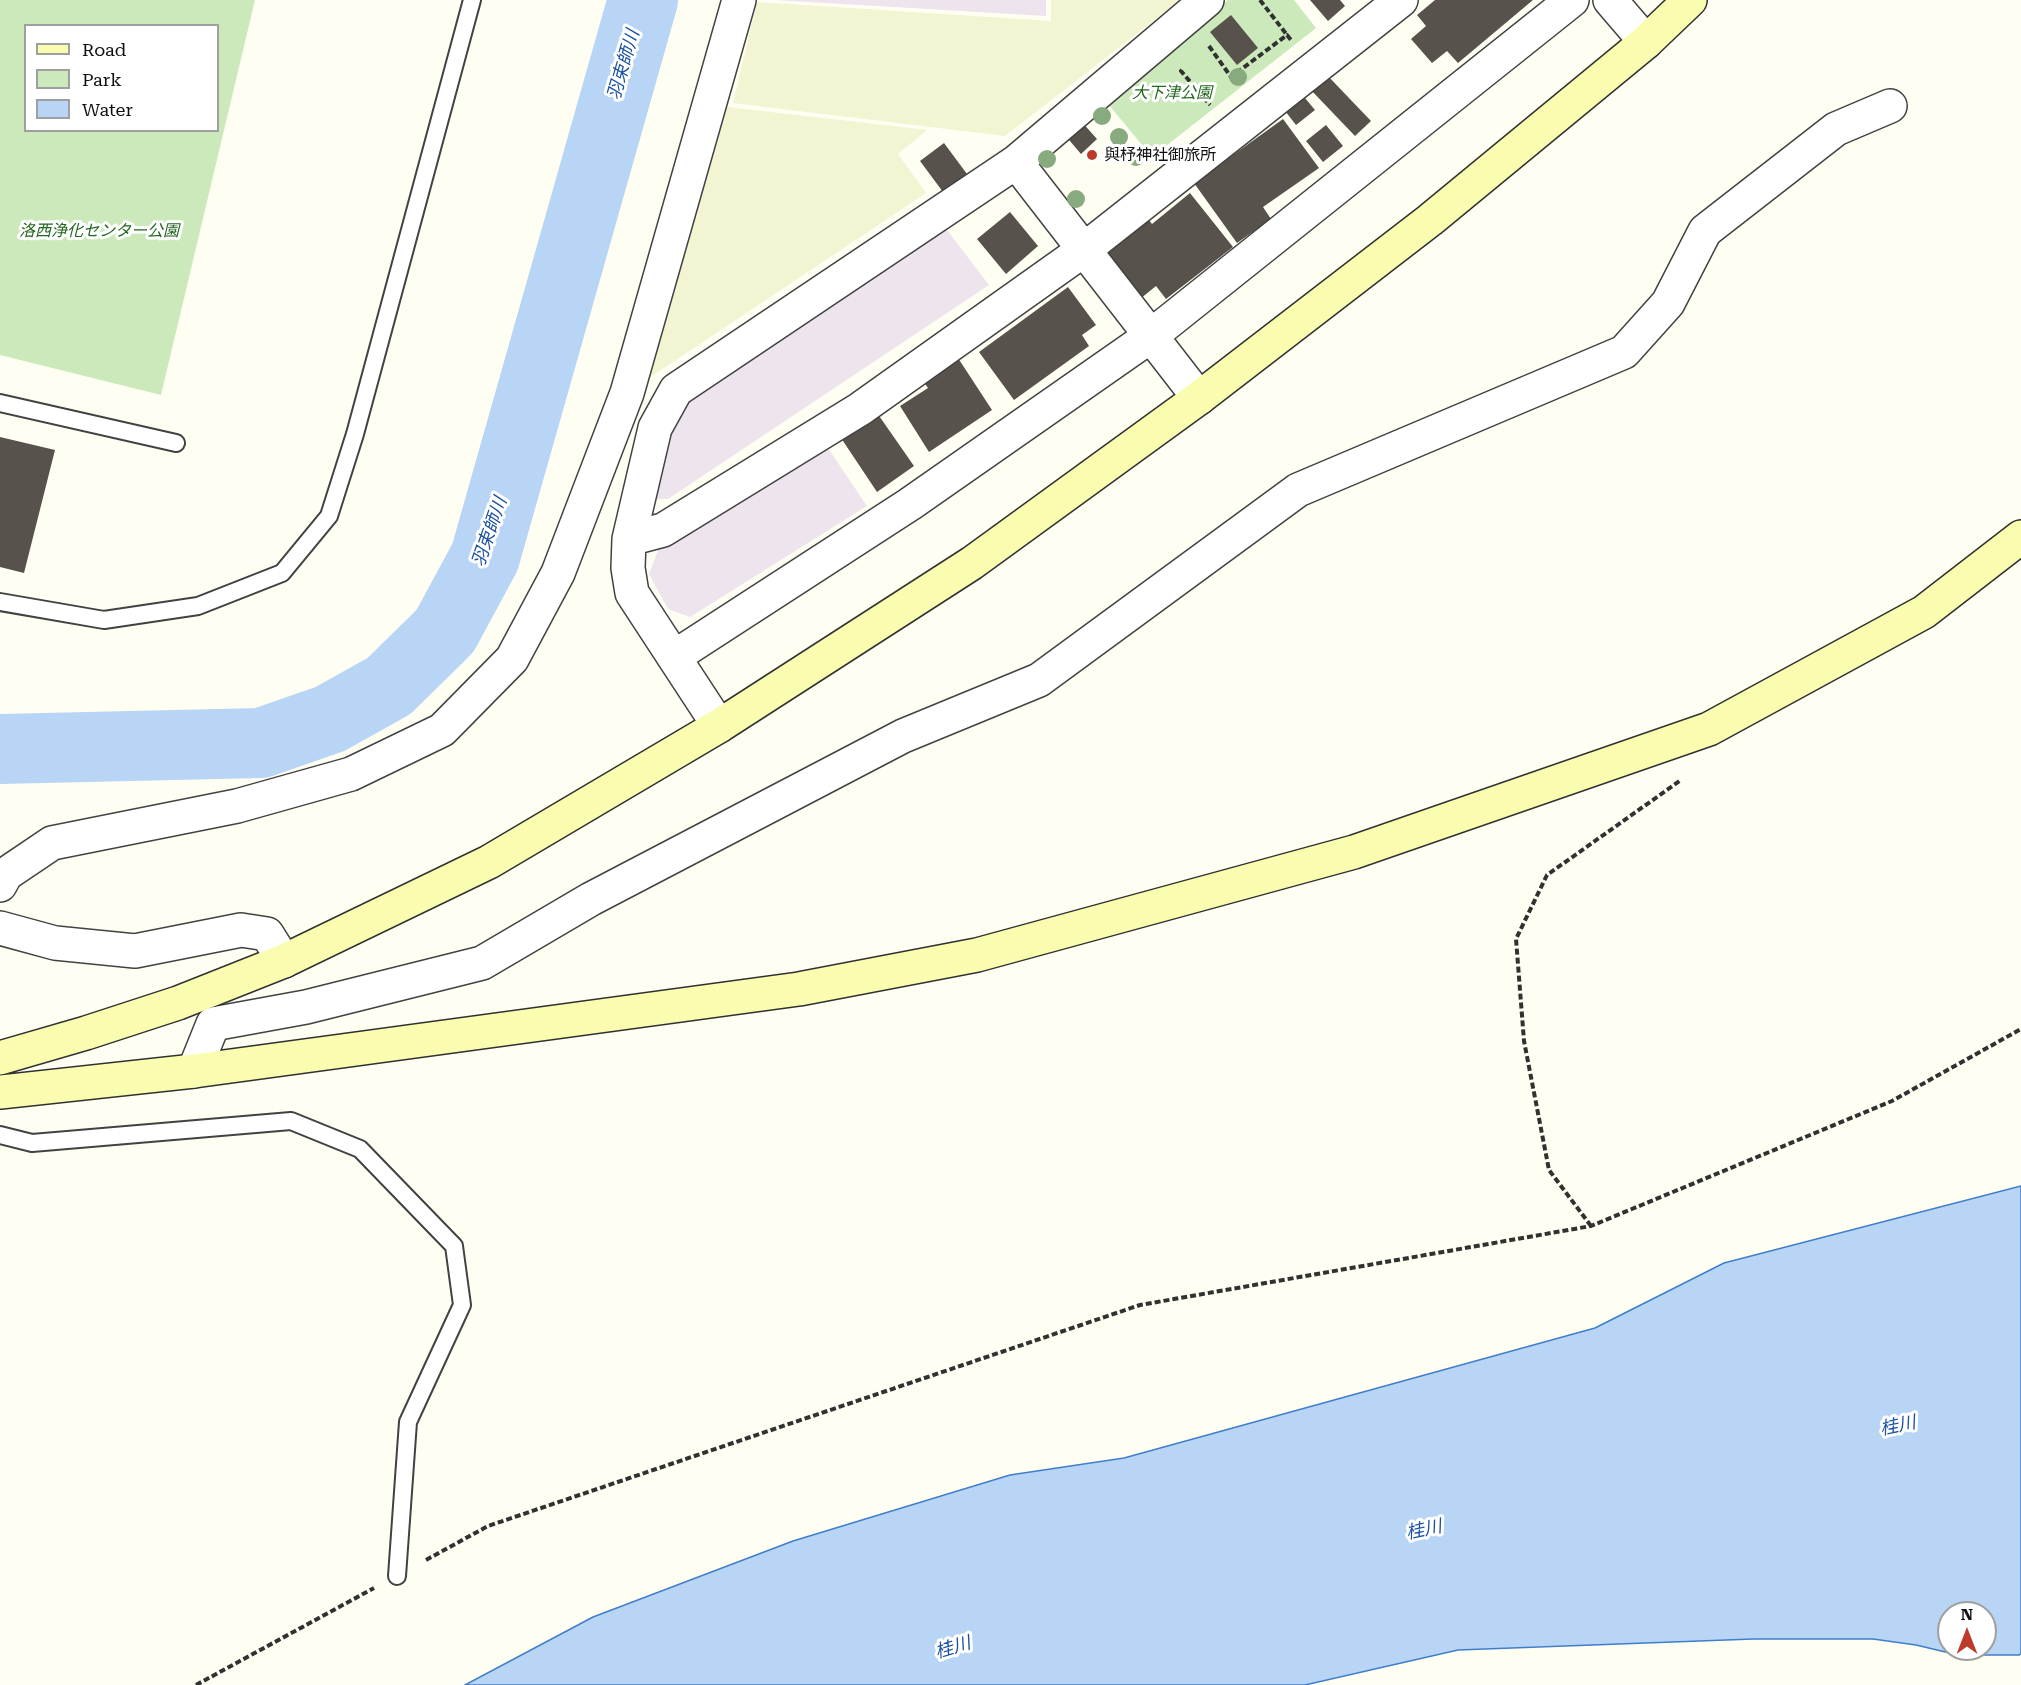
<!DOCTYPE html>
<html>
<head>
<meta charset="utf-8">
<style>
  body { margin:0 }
  #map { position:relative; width:2021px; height:1685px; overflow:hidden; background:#fffef2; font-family:"Roboto Serif",serif }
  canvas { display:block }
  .legend { position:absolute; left:24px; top:24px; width:195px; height:108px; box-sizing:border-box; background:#fff; border:2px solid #9f9f9f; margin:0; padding:8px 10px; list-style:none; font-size:18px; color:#0f0f0f }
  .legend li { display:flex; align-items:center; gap:12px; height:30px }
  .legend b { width:30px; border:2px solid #9f9f9f }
  .north { position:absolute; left:1937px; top:1601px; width:60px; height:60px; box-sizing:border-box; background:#fff; border:2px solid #9f9f9f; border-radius:50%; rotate:0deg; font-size:16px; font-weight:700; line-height:24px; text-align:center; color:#0f0f0f }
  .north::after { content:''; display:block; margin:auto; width:21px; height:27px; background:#bd392a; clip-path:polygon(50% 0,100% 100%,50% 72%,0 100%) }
</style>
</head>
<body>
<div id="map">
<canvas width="2021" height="1685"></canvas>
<ul class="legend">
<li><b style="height:8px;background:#fafdaf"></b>Road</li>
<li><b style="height:16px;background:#cce9bc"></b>Park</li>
<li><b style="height:16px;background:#b8d5f5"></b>Water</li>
</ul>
<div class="north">N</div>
</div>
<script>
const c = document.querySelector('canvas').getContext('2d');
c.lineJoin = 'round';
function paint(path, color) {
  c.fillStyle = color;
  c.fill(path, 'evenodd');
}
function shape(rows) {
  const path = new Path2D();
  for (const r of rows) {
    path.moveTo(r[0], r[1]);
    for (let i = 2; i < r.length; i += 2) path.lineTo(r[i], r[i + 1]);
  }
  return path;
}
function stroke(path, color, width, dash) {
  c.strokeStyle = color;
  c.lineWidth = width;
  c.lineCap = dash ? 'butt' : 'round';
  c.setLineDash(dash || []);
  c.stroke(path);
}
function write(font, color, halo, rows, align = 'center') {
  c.font = font + ' "Roboto Serif","Noto Sans JP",serif';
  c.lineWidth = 6;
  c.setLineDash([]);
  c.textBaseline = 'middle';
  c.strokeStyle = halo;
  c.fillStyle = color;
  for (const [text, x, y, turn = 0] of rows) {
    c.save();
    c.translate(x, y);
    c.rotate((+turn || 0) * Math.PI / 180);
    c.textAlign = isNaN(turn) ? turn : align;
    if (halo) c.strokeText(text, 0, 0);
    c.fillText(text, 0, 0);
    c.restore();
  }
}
const industrial = shape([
  [775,0,1046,0,1046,16],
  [944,226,989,285,668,499,649,499,670,428,699,388],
  [826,445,867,506,690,617,668,609,649,574,659,548]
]);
const farmland = shape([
  [1051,0,1180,0,1005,136,733,103,757,2,1051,21],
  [727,107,927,130,898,154,926,193,649,378]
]);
const green = shape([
  [0,0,255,0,161,395,0,355],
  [26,26,218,26,218,130,26,130],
  [1228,0,1294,0,1316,28,1152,157,1103,98]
]);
const water = shape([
  [2021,1186,2021,1654,2019,1655,1958,1655,1916,1645,1873,1639,1753,1639,1458,1650,1305,1685,465,1685,593,1617,793,1541,1010,1475,1124,1458,1595,1328,1724,1263,2021,1186],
  [1949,1613,1985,1613,1985,1649,1949,1649,1949,1613]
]);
const river = shape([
  [0,749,261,743,330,719,389,686,445,631,485,557,643,0]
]);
const building = shape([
  [1310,0,1340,0,1345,6,1328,21],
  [1435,0,1533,0,1458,63,1447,51,1432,63,1411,39,1426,26,1417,15],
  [1231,15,1258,48,1237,65,1210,32],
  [1326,74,1371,121,1355,136,1310,89],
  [1300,92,1315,110,1296,125,1282,107],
  [1283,119,1319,168,1263,207,1271,219,1237,243,1194,183],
  [1080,120,1097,139,1081,154,1064,134],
  [1326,125,1343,146,1323,162,1306,141],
  [944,143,967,174,943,192,920,161],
  [1190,193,1233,247,1166,299,1156,286,1140,299,1102,251,1146,216,1152,224],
  [1010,212,1038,246,1006,274,977,239],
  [1068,287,1096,325,1082,335,1089,346,1014,400,979,352],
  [958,358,992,410,929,452,900,406,928,388,923,381],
  [875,410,914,466,877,492,839,435],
  [0,437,55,450,24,573,0,567]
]);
const path = shape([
  [1260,0,1287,35],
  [1209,46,1231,77,1287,35,1291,40],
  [1182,70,1181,71,1210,105],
  [1591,1226,1549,1170,1524,1041,1516,939,1547,875,1681,780],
  [426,1560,488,1526,1140,1305,1591,1226,1892,1101,2021,1029],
  [196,1685,374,1588]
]);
const lane = shape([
  [0,403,176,443],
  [0,602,104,620,198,606,282,573,329,516,355,434,472,0],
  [0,1135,32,1143,291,1121,360,1149,454,1246,462,1305,408,1422,397,1576]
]);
const street = shape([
  [1610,0,1646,42],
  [1016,162,1199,398],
  [629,539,663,530,860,409,1085,249,1401,0],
  [674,657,910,504,1152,335,1572,0],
  [719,726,632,593,628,568,629,539,655,428,676,390,1016,162,1207,0],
  [0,885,6,874,52,843,237,806,351,774,442,730,512,659,558,573,627,393,739,0],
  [0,928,55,943,135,951,241,930,267,934,284,961],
  [194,1071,213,1024,306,1007,482,963,591,899,903,736,1039,680,1298,490,1624,352,1668,303,1705,231,1836,129,1890,106]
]);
const secondary = shape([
  [0,1058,86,1033,178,1003,284,961,489,862,719,726,972,563,1199,398,1430,220,1646,42,1690,0],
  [0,1092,194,1071,799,989,977,955,1354,852,1709,729,1924,612,2021,537]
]);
const trees = [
  [1238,77],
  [1102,116],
  [1119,137],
  [1136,157],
  [1047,159],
  [1076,199]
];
const markers = [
  [1092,155,6,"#bd392a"]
];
const parkNames = [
  ["大下津公園",1172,93],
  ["洛西浄化センター公園",99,231]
];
const poiNames = [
  ["與杼神社御旅所",1104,155]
];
const waterNames = [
  ["羽束師川",624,65,-74],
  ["羽束師川",490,532,-71],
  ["桂川",1898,1426,-12],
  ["桂川",1424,1530,-12],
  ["桂川",953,1648,-17]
];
paint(industrial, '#ede4ed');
paint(farmland, '#f2f4d2');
paint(green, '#cce9bc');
paint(water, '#b8d5f5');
stroke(water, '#407eca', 1.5);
stroke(river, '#b8d5f5', 70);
paint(building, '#58524c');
stroke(lane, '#424242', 20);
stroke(street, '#424242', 36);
stroke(secondary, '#313131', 36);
stroke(path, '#313131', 4, [6, 3]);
stroke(lane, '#fff', 16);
stroke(street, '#fff', 33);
stroke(secondary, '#fafdaf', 33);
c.fillStyle = '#87aa7e';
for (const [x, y] of trees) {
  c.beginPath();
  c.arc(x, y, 9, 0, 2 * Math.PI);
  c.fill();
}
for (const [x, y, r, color] of markers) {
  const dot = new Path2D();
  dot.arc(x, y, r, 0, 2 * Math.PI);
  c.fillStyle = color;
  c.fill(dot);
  stroke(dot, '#fff', 2);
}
write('italic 16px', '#246620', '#fff', parkNames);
write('16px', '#0f0f0f', '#fff', poiNames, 'left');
write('italic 18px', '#1a519f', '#fff', waterNames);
</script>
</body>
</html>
